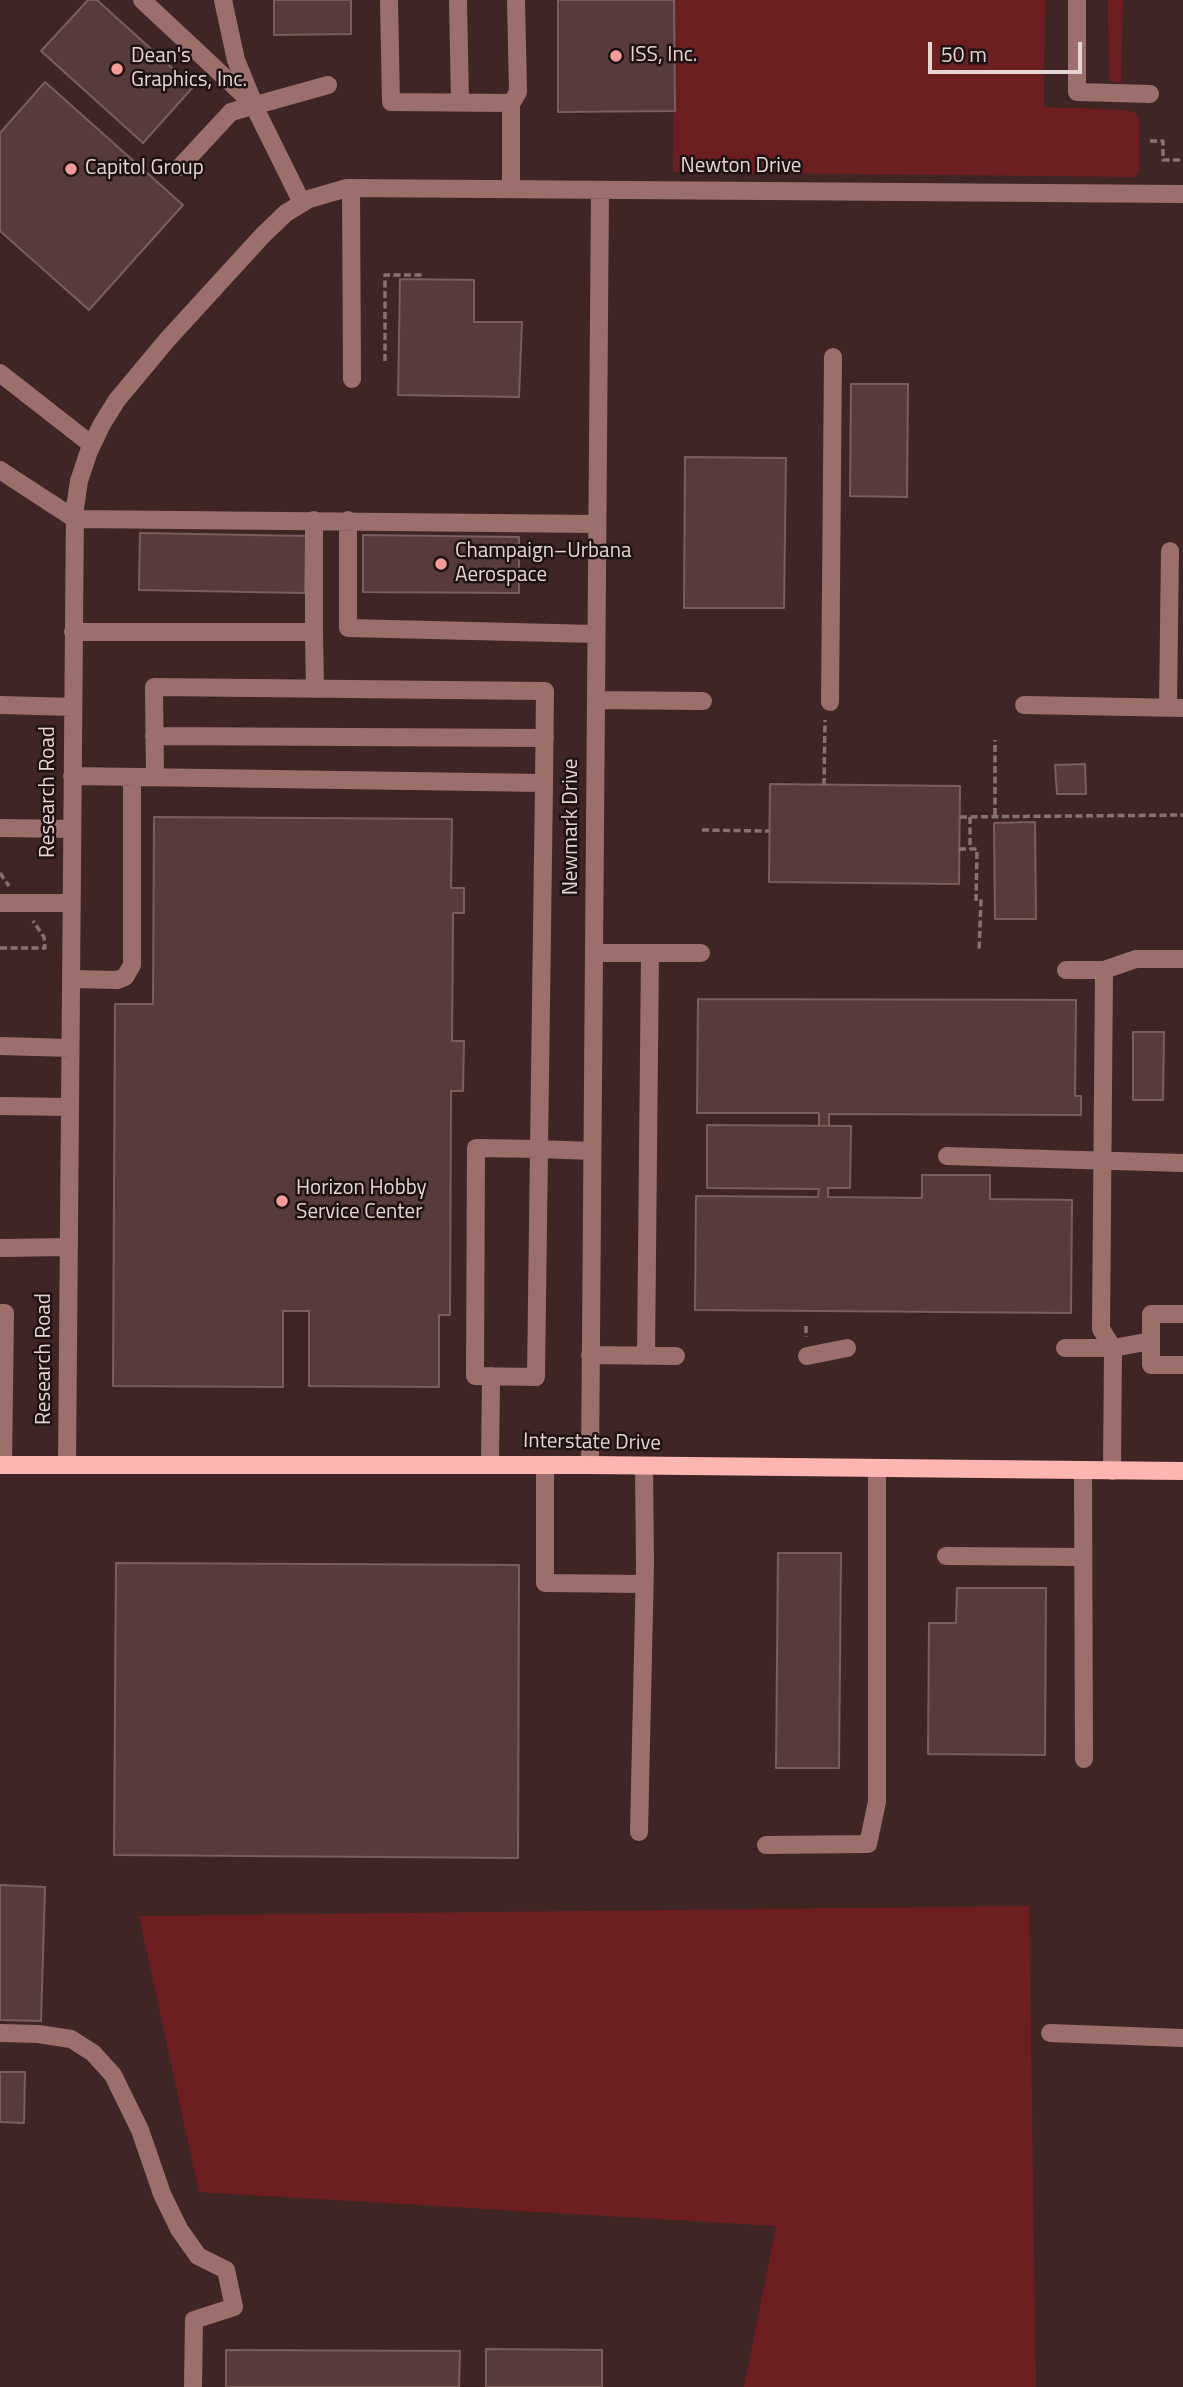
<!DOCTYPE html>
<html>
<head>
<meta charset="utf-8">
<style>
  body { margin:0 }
  #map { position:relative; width:1183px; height:2387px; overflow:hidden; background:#3f2625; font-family:"Titillium Web",sans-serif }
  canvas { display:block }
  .scale { position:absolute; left:928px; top:42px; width:154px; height:32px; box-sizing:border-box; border:4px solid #e5d4d3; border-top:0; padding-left:9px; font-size:21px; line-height:24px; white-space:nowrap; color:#e5d4d3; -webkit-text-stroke:5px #1e1312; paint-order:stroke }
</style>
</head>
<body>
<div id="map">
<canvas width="1183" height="2387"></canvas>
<div class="scale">50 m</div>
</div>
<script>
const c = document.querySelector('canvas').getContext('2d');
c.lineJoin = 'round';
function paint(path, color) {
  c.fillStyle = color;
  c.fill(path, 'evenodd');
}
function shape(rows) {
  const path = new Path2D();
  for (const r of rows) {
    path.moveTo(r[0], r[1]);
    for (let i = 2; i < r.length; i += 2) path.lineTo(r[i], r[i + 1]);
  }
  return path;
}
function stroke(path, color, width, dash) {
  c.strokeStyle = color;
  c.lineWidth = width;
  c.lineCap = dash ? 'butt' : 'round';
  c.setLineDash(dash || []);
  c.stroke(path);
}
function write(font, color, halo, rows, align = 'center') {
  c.font = font + ' "Titillium Web",sans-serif';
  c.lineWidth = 5;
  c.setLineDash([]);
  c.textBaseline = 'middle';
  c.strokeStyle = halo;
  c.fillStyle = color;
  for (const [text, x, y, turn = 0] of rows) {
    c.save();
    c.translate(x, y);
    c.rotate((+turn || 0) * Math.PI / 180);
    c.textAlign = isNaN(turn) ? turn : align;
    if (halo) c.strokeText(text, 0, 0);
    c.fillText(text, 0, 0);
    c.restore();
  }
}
const green = shape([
  [674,0,1045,0,1044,107,1125,110,1136,113,1139,120,1139,172,1135,177,673,172],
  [1108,0,1123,0,1121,82,1117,83,1109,80,1109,76],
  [1029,1906,1036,2387,744,2387,776,2226,199,2192,139,1916]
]);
const building = shape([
  [88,0,97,0,193,87,143,143,41,51,88,0],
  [274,0,351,0,351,34,274,35,274,0],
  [558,0,674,0,675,111,558,112,558,0],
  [45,82,183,205,89,310,0,231,0,133,45,82],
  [400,279,474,280,474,322,522,322,519,397,398,395,400,279],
  [851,384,908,384,907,497,850,496,851,384],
  [685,457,786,458,784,608,684,608,685,457],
  [140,533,306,536,305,593,139,590,140,533],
  [363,535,519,537,519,593,363,592,363,535],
  [1085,764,1086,794,1057,794,1055,765,1085,764],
  [770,784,960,786,959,884,769,882,770,784],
  [154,817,452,819,451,888,464,888,464,913,453,913,452,1041,464,1041,463,1091,451,1091,450,1315,439,1315,439,1387,309,1386,309,1311,283,1311,283,1387,113,1386,115,1004,153,1004,154,817],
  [1035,822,1036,919,995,919,994,823,1035,822],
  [698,999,1076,1000,1075,1096,1081,1096,1081,1115,829,1114,829,1126,819,1126,819,1113,697,1113,698,999],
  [1133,1032,1164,1032,1163,1100,1133,1100,1133,1032],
  [707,1125,851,1126,850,1188,828,1188,828,1197,922,1198,922,1175,990,1175,990,1199,1072,1200,1071,1313,695,1310,696,1196,818,1197,819,1189,707,1188,707,1125],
  [778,1553,841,1553,839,1768,776,1768,778,1553],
  [116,1563,519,1565,518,1858,114,1855,116,1563],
  [957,1588,1046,1588,1045,1755,928,1754,929,1623,956,1623,957,1588],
  [0,1885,45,1887,41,2021,0,2020,0,1885],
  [0,2072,25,2072,24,2123,0,2122,0,2072],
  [486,2349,602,2350,602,2387,486,2387,486,2349],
  [226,2350,460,2351,459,2387,226,2387,226,2350]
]);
const path = shape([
  [1150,141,1163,141,1163,160,1183,160],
  [385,361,385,275,420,275,421,279],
  [824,785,825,720],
  [995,815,995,740],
  [960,817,1183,815],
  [970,817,970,849],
  [702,830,769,831],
  [959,849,977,849,976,901,981,901,979,951],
  [0,873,9,886],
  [0,948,45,948,44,937,33,921],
  [806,1326,806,1337]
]);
const minor = shape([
  [142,0,249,100],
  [223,0,236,60,258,114,302,203],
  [389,0,391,102,511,103,511,189],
  [458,0,460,103],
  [1077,0,1077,92,1150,94],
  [511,104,518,92,516,0],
  [180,167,231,112,328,85],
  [351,188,352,379],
  [0,373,92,445],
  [0,470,75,519,596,524],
  [348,520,348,628,596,634],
  [73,632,314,632,314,520],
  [314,632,315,689],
  [596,700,703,701],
  [830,702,833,357],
  [0,705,73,707],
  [1024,705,1183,708],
  [1168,707,1170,551],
  [154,736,545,738],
  [72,776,544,783],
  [155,777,154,687,545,691,544,783,539,1149,536,1377,475,1376,476,1148,539,1149,592,1151],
  [0,828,72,829],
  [0,903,71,903],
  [594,953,650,953],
  [1066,970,1104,970,1136,959,1183,959],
  [1104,970,1101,1329,1113,1348,1112,1471],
  [71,979,117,980,125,977,132,965,132,777],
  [0,1046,70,1048],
  [0,1106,70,1107],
  [947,1156,1183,1163],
  [1,1248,69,1247],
  [0,1313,5,1313,3,1465],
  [1183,1314,1151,1314,1151,1365,1183,1365],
  [1065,1348,1113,1348,1151,1341],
  [590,1355,676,1356],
  [646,1356,650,953,701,953],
  [807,1356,847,1348],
  [67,1465,75,508,79,481,89,451,102,424,117,400,167,340,263,235,286,213,309,199,347,188,1183,194],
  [490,1465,491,1376],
  [545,1465,545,1583,644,1584],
  [590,1465,600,190],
  [1083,1471,1084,1759],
  [946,1556,1083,1557],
  [639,1832,645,1565,644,1466],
  [766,1845,868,1844,877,1802,877,1468],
  [0,2033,38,2034,71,2039,93,2053,113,2075,140,2130,162,2194,179,2229,198,2256,226,2270,234,2307,194,2320,193,2387],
  [1050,2033,1183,2038]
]);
const major = shape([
  [0,1465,590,1465,1183,1471]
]);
const markers = [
  [616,56,7,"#f59b98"],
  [117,69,7,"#f59b98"],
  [71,169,7,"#f59b98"],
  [441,564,7,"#f59b98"],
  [282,1201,7,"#f59b98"]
];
const poiNames = [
  ["ISS, Inc.",630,56],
  ["Dean's",131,57],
  ["Graphics, Inc.",131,81],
  ["Capitol Group",85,169],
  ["Champaign–Urbana",455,552],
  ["Aerospace",455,576],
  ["Horizon Hobby",296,1189],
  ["Service Center",296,1213]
];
const streetNames = [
  ["Newton Drive",741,167],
  ["Research Road",49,792,-90],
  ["Newmark Drive",572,827,-90],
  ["Research Road",45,1359,-90],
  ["Interstate Drive",592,1443,1]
];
paint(green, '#6d1e21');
paint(building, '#563b3a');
stroke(building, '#7b5e5c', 2);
stroke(path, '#877271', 3.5, [7, 3.5]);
stroke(minor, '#9c6f6d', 18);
stroke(major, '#ffb5b2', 18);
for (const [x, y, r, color] of markers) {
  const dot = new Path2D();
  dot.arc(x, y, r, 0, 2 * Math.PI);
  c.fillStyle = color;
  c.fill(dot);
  stroke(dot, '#1e1312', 2.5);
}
write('21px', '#e5d4d3', '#1e1312', poiNames, 'left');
write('21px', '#e5d4d3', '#1e1312', streetNames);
</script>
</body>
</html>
